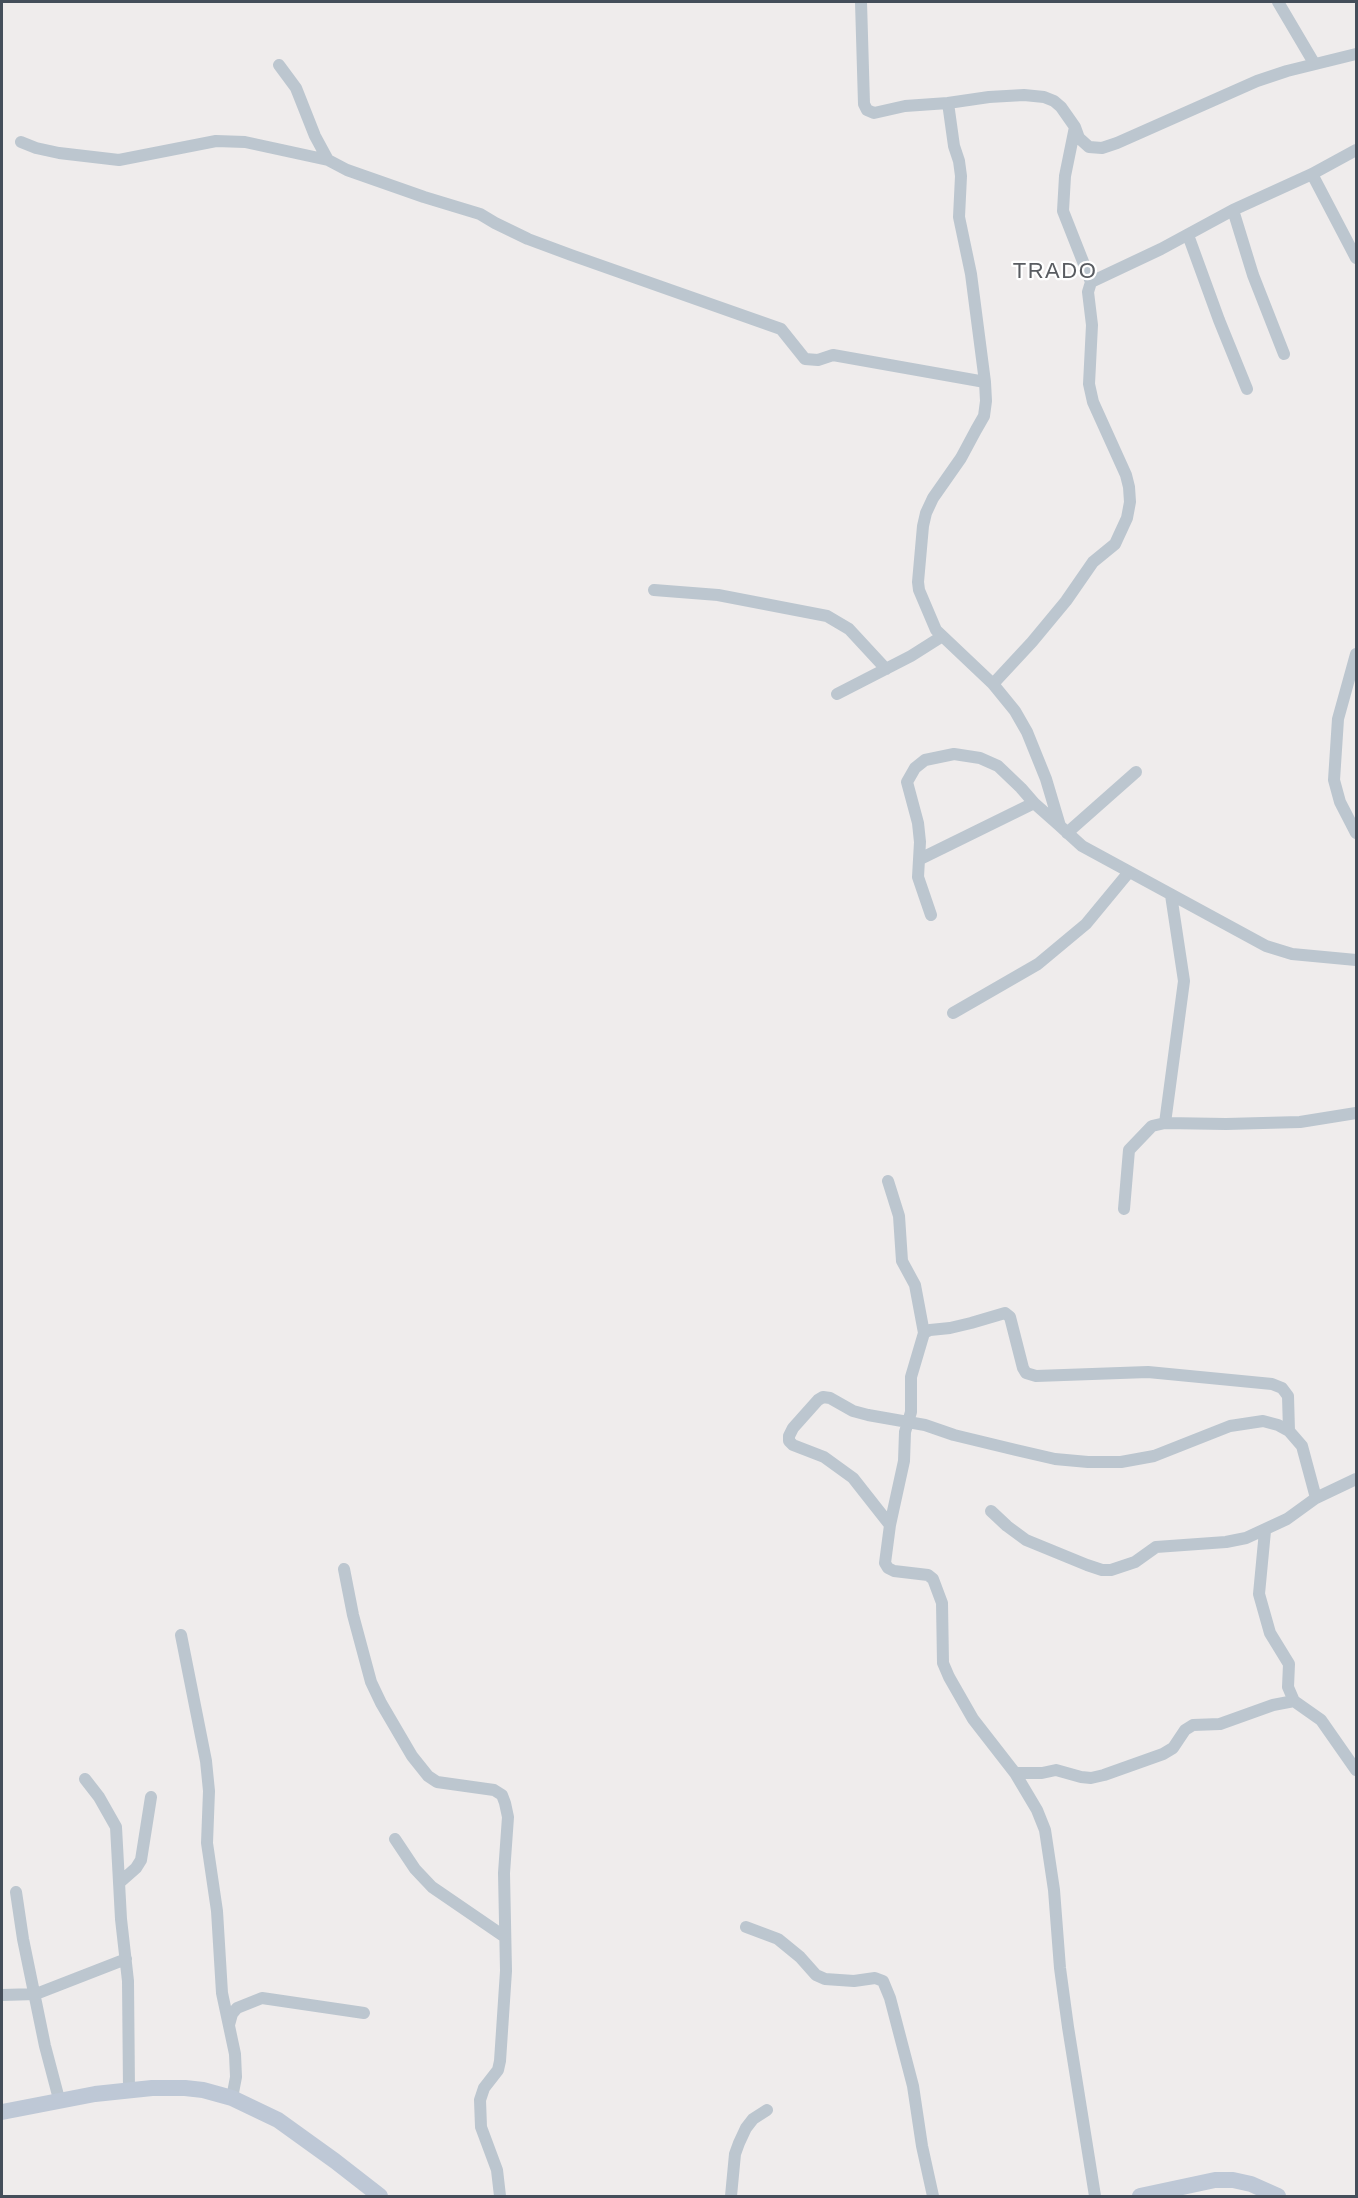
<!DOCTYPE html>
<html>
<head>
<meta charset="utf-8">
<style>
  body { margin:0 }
  #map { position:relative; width:1358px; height:2198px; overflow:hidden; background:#efecec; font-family:Helvetica,sans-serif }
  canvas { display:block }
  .frame { position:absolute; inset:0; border:3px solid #444e5a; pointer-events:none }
</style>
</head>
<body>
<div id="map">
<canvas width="1358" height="2198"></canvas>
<div class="frame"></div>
</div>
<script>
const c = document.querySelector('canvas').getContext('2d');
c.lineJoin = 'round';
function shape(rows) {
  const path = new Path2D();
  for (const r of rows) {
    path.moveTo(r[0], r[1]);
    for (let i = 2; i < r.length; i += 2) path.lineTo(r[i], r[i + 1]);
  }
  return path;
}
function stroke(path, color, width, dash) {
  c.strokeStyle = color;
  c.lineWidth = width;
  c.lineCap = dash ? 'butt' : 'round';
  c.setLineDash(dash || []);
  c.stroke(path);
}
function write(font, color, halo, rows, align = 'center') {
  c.font = font + ' Helvetica,sans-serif';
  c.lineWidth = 4.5;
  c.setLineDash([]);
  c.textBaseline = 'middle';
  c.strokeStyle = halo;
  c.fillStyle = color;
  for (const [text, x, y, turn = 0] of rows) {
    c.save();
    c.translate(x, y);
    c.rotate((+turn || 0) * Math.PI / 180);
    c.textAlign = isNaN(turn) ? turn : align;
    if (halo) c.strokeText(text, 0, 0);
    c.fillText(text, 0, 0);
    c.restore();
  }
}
const street = shape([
  [861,2,864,104,867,110,874,113,905,106,948,103],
  [1278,2,1314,63],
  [1356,54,1287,71,1257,81,1117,143,1102,148,1089,147,1079,138,1075,127,1061,107,1054,101,1044,97,1024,95,989,97,948,103,954,146,959,161,961,176,959,217,971,274,985,382,986,401,984,416,976,430,961,458,933,498,926,513,923,526,918,582,919,590,936,630,993,684,1015,711,1027,732,1046,779,1060,826,1082,846,1266,946,1292,954,1356,960],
  [279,65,296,88,315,136,328,160,347,170,424,197,480,214,495,223,528,239,571,255,781,329,805,359,818,360,833,355,985,382],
  [21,142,36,148,59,153,119,160,216,141,245,142,328,160],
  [1312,174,1356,258],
  [1233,210,1253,275,1284,354],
  [1188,235,1219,320,1247,389],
  [1091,282,1161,249,1233,210,1312,174,1356,150],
  [654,590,718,595,827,616,849,629,886,669],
  [1356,654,1338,719,1334,780,1340,802,1356,833],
  [993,684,1032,642,1066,601,1093,562,1115,544,1127,518,1130,502,1129,487,1126,475,1093,402,1089,384,1092,325,1088,292,1091,282,1063,211,1065,176,1075,127],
  [837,694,911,656,941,637],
  [1067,833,1136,772],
  [920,859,1034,803],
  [931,915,918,877,920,842,918,823,907,782,915,768,925,760,954,754,980,758,998,766,1021,788,1034,803,1060,826],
  [953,1013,1038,964,1086,924,1129,872],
  [1165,1123,1184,981,1171,895],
  [888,1181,899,1216,902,1261,915,1285,924,1333],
  [1124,1209,1129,1150,1152,1126,1165,1123,1226,1124,1300,1122,1356,1113],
  [991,1511,1007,1526,1026,1540,1087,1565,1102,1570,1111,1570,1135,1562,1156,1547,1226,1542,1246,1538,1287,1519,1316,1498,1356,1479],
  [890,1525,853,1478,824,1457,793,1445,789,1441,789,1436,793,1428,818,1400,823,1397,830,1398,853,1411,868,1415,925,1425,954,1435,1016,1450,1055,1459,1088,1462,1121,1462,1154,1456,1230,1426,1263,1421,1278,1425,1289,1431,1302,1446,1316,1498],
  [1265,1531,1259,1594,1270,1633,1289,1664,1288,1687,1294,1701,1321,1720,1356,1770],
  [344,1569,353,1615,371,1682,381,1703,412,1756,428,1776,437,1782,494,1790,502,1795,505,1803,508,1817,504,1873,506,1971,500,2061,498,2070,484,2088,480,2100,481,2127,497,2170,500,2196],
  [181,1635,206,1761,209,1791,207,1843,217,1911,222,1993,235,2054,236,2077,232,2098],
  [1015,1773,1042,1773,1056,1770,1081,1777,1091,1778,1104,1775,1163,1754,1173,1748,1185,1730,1193,1725,1220,1724,1273,1705,1294,1701],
  [85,1779,99,1797,116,1827,121,1919,128,1981,129,2090],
  [395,1839,415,1869,432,1887,505,1937],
  [119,1883,136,1868,141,1860,151,1797],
  [16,1892,23,1939,45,2046,59,2099],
  [746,1927,778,1939,800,1957,816,1975,825,1979,854,1981,875,1978,883,1981,890,1998,913,2086,922,2146,933,2196],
  [2,1995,36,1994,126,1959],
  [229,2025,232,2014,237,2008,262,1998,364,2013],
  [731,2196,735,2154,739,2143,746,2128,753,2119,767,2110],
  [1095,2196,1068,2027,1060,1968,1054,1890,1045,1830,1037,1810,1015,1773,973,1719,949,1677,943,1663,942,1603,933,1579,928,1575,894,1571,888,1568,885,1563,890,1525,904,1461,905,1432,911,1412,911,1377,924,1333,930,1330,950,1328,971,1323,1005,1313,1010,1317,1023,1368,1026,1373,1036,1376,1148,1372,1272,1384,1282,1388,1288,1396,1289,1431]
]);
const secondary = shape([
  [2,2112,95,2094,152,2088,185,2088,203,2090,232,2098,278,2120,335,2161,380,2196],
  [1140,2196,1215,2180,1233,2180,1251,2184,1278,2196]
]);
const quarterNames = [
  ["TRADO",1055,272]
];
stroke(street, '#bcc6cf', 12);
stroke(secondary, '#bec8d6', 16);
c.letterSpacing = '1.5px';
write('22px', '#595c61', '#fff', quarterNames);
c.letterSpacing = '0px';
</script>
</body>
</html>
